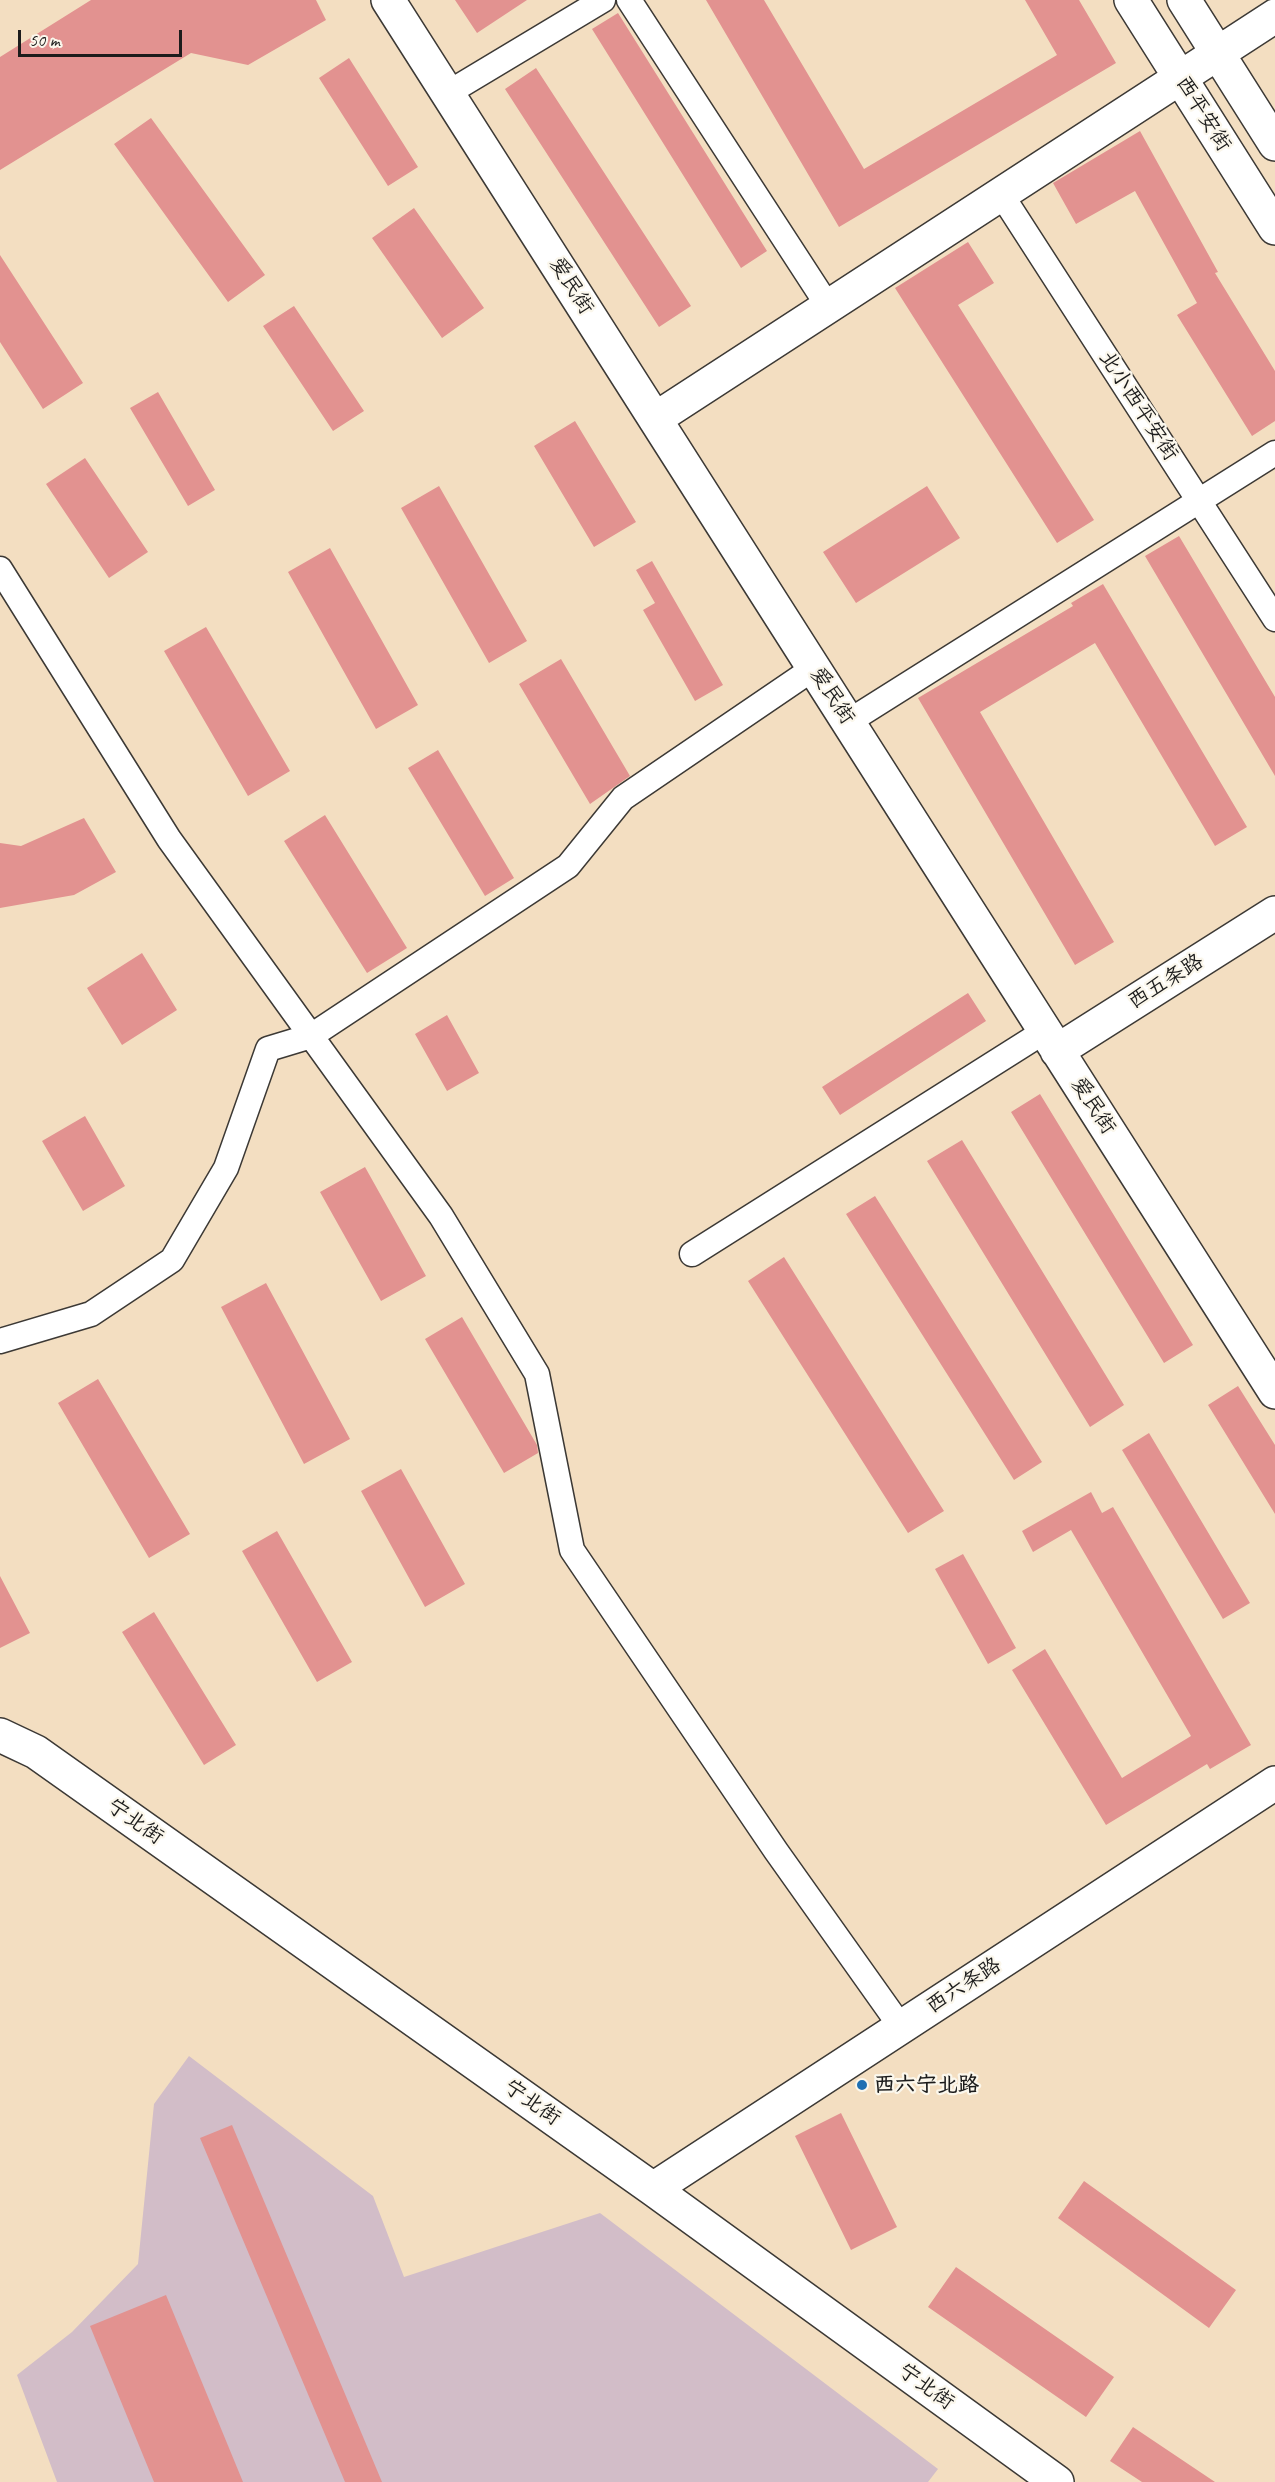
<!DOCTYPE html>
<html>
<head>
<meta charset="utf-8">
<style>
  body { margin:0 }
  #map { position:relative; width:1275px; height:2482px; overflow:hidden; background:#f3dec1; font-family:Caveat,sans-serif }
  canvas { display:block }
  .scale { position:absolute; left:18px; top:30px; width:164px; height:27px; box-sizing:border-box; border:3px solid #1c1c1c; border-top:0; padding-left:8px; font-size:18px; line-height:21px; white-space:nowrap; color:#1c1c1c; -webkit-text-stroke:4px #fbf7ec; paint-order:stroke }
</style>
</head>
<body>
<div id="map">
<canvas width="1275" height="2482"></canvas>
<div class="scale">50 m</div>
</div>
<script>
const c = document.querySelector('canvas').getContext('2d');
c.lineJoin = 'round';
function paint(path, color) {
  c.fillStyle = color;
  c.fill(path, 'evenodd');
}
function shape(rows) {
  const path = new Path2D();
  for (const r of rows) {
    path.moveTo(r[0], r[1]);
    for (let i = 2; i < r.length; i += 2) path.lineTo(r[i], r[i + 1]);
  }
  return path;
}
function stroke(path, color, width, dash) {
  c.strokeStyle = color;
  c.lineWidth = width;
  c.lineCap = dash ? 'butt' : 'round';
  c.setLineDash(dash || []);
  c.stroke(path);
}
function write(font, color, halo, rows, align = 'center') {
  c.font = font + ' Caveat,"LXGW WenKai TC",sans-serif';
  c.lineWidth = 4.5;
  c.setLineDash([]);
  c.textBaseline = 'middle';
  c.strokeStyle = halo;
  c.fillStyle = color;
  for (const [text, x, y, turn = 0] of rows) {
    c.save();
    c.translate(x, y);
    c.rotate((+turn || 0) * Math.PI / 180);
    c.textAlign = isNaN(turn) ? turn : align;
    if (halo) c.strokeText(text, 0, 0);
    c.fillText(text, 0, 0);
    c.restore();
  }
}
const industrial = shape([
  [189,2056,373,2196,404,2277,600,2213,938,2469,928,2482,57,2482,17,2375,72,2332,138,2264,154,2104]
]);
const building = shape([
  [91,0,316,0,326,20,248,65,191,53,0,170,0,57],
  [455,0,527,0,477,33],
  [706,0,764,0,864,169,1057,55,1025,0,1079,0,1116,63,839,227],
  [618,13,767,251,741,268,592,29],
  [349,58,418,167,388,186,319,78],
  [536,68,691,306,659,327,505,89],
  [151,118,265,275,228,302,114,144],
  [1140,131,1218,272,1215,273,1275,371,1275,421,1252,436,1177,315,1197,303,1135,191,1076,224,1053,183],
  [414,208,484,308,442,338,372,238],
  [968,242,994,283,958,305,1094,520,1057,543,895,288],
  [0,255,83,383,43,409,0,342],
  [294,306,364,411,333,431,263,326],
  [158,392,215,490,188,506,130,408],
  [575,421,636,522,594,547,534,446],
  [85,458,148,552,109,578,46,484],
  [439,486,527,641,489,663,401,508],
  [927,486,960,538,856,603,823,552],
  [1179,536,1275,697,1275,776,1145,556],
  [330,548,418,705,376,729,288,572],
  [652,561,723,685,695,701,643,610,655,603,636,570],
  [1103,584,1247,827,1215,846,1095,643,980,712,1114,942,1075,965,918,698,1073,606,1071,603],
  [206,627,290,771,248,796,164,651],
  [561,659,630,776,590,804,519,684],
  [438,750,514,878,485,896,408,768],
  [325,815,407,948,367,973,284,841],
  [84,818,116,872,74,895,0,908,0,843,21,846],
  [142,953,177,1010,122,1045,87,988],
  [968,993,986,1021,840,1115,822,1087],
  [447,1015,479,1073,447,1091,415,1034],
  [1040,1094,1193,1345,1164,1363,1011,1112],
  [85,1116,125,1186,83,1211,42,1141],
  [962,1140,1124,1405,1090,1427,927,1161],
  [365,1167,426,1276,381,1301,320,1192],
  [875,1196,1042,1462,1014,1480,846,1214],
  [784,1257,944,1511,908,1533,748,1281],
  [266,1283,350,1439,304,1464,221,1307],
  [462,1317,537,1445,538,1453,504,1473,425,1339],
  [98,1379,190,1534,149,1558,58,1403],
  [1238,1386,1275,1445,1275,1514,1208,1405],
  [1149,1433,1250,1603,1223,1619,1122,1450],
  [401,1469,465,1584,425,1607,361,1491],
  [1091,1492,1102,1513,1113,1507,1251,1745,1210,1769,1207,1764,1106,1825,1012,1670,1045,1649,1122,1778,1191,1736,1071,1530,1033,1552,1022,1531],
  [277,1531,352,1662,317,1682,242,1551],
  [963,1554,1016,1648,988,1664,935,1569],
  [0,1576,30,1633,0,1648],
  [154,1612,236,1745,204,1765,122,1632],
  [841,2113,897,2227,851,2250,795,2136],
  [232,2125,382,2482,345,2482,200,2138],
  [1084,2181,1236,2290,1209,2328,1058,2218],
  [956,2267,1114,2377,1086,2417,928,2307],
  [166,2295,243,2482,154,2482,90,2326],
  [1133,2427,1215,2482,1142,2482,1110,2461]
]);
const street = shape([
  [629,0,828,306],
  [448,93,603,0],
  [1001,194,1275,619],
  [0,569,169,839,441,1216,537,1374,572,1550,776,1851,901,2027],
  [848,722,1275,453],
  [692,1254,1045,1031],
  [0,1341,91,1314,172,1260,226,1168,268,1049,311,1036,568,866,623,798,814,668]
]);
const secondary = shape([
  [388,0,1275,1392],
  [1131,0,1275,228],
  [1184,0,1275,144],
  [655,419,1275,16],
  [1057,1051,1275,913],
  [0,1735,36,1752,653,2189,1057,2482],
  [653,2189,1275,1783]
]);
const markers = [
  [862,2085,6,"#1f6fb2"]
];
const streetNames = [
  ["西平安街",1203,114,58],
  ["爱民街",571,286,58],
  ["北小西平安街",1138,406,57],
  ["爱民街",832,696,57],
  ["西五条路",1166,982,-32],
  ["爱民街",1093,1106,57],
  ["宁北街",135,1822,35],
  ["西六条路",964,1986,-33],
  ["宁北街",532,2103,35],
  ["宁北街",926,2387,36]
];
const poiNames = [
  ["西六宁北路",874,2085]
];
paint(industrial, '#d2bdc8');
paint(building, '#e29290');
stroke(street, '#3c3935', 27);
stroke(secondary, '#3c3935', 36);
stroke(street, '#fff', 24);
stroke(secondary, '#fff', 33);
for (const [x, y, r, color] of markers) {
  const dot = new Path2D();
  dot.arc(x, y, r, 0, 2 * Math.PI);
  c.fillStyle = color;
  c.fill(dot);
  stroke(dot, '#fbf7ec', 2);
}
write('21px', '#1c1c1c', '#fbf7ec', streetNames);
write('bold 21px', '#1c1c1c', '#fbf7ec', poiNames, 'left');
</script>
</body>
</html>
